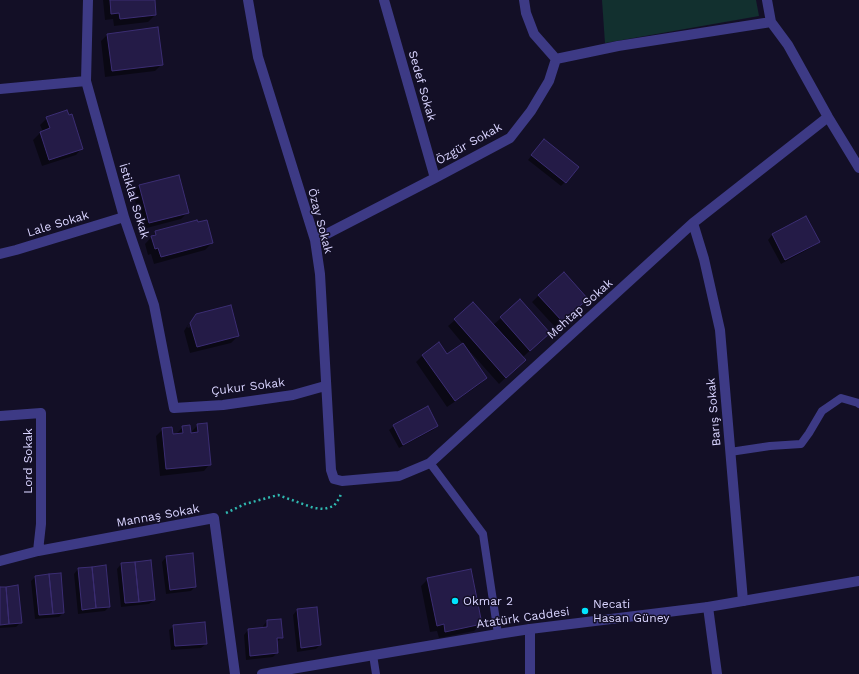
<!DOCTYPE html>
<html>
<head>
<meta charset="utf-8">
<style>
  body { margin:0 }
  canvas { display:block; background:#130f26 }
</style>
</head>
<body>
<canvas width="859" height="674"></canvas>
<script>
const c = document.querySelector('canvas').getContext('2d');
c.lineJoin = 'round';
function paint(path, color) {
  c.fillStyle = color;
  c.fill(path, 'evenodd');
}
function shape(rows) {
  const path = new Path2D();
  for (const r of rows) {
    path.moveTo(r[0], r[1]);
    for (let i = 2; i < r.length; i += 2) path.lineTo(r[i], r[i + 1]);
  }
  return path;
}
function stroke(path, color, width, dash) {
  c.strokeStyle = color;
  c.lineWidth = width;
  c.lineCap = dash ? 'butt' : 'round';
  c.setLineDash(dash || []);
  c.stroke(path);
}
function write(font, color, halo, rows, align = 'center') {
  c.font = font + ' "Work Sans",sans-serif';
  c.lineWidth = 3;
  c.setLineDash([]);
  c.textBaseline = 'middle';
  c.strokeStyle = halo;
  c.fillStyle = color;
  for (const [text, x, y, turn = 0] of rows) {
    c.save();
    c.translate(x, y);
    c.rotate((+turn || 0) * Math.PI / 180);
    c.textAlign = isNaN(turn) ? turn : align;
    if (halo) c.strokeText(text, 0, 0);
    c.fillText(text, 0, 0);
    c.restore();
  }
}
const green = shape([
  [602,0,756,0,759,16,605,43]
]);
const shadow = shape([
  [103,0,154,0,155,15,148,22,114,26,113,19,105,20],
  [107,35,162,64,155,71,105,77,101,41],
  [47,118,82,148,76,155,42,166,33,140,40,133,43,132,40,125],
  [540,145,565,182,561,186,528,160],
  [139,186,188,212,181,219,143,229,133,193],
  [806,217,819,241,814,246,781,264,768,240,772,235],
  [156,232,212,243,205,250,154,264,151,254,148,255,145,244],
  [539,295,580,305,555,327,532,302],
  [196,315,238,336,231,343,190,353,184,331,191,320,187,327,189,328,194,320,192,320],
  [501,318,542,339,522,358,517,367,499,384,465,346,464,347,486,378,479,385,447,407,416,362,423,355,447,355,463,344,448,326,455,320,493,325],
  [198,425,210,464,204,471,160,476,156,436,163,429,172,436,176,434,183,427,190,433],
  [394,426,437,426,433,430,399,448,389,430],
  [166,557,195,587,191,591,166,594,162,562],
  [121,564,154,600,149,604,121,607,117,569],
  [105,566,109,607,105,611,78,614,74,574,78,569],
  [36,576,63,613,59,617,35,619,31,581],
  [428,579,481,624,474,631,439,638,437,631,430,632,421,586],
  [0,588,21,622,16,627,0,628],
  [297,610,320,645,316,649,297,652,293,615],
  [267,621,282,637,277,642,277,653,273,657,246,660,244,635,248,630,263,629,263,626],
  [174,626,206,644,201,648,171,650,169,630]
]);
const building = shape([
  [110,0,155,0,156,15,120,19,119,13,111,14,110,0],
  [158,27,163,65,112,71,107,34,158,27],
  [67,110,69,115,72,114,83,149,49,160,40,132,50,128,46,117,67,110],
  [544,139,579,167,566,183,531,155,544,139],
  [179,175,189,213,149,223,139,185,179,175],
  [806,216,820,242,785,260,772,234,806,216],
  [197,220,198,222,207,220,213,243,161,257,158,248,155,249,151,236,156,235,155,231,197,220],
  [564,272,588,299,562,321,538,295,564,272],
  [520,299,550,333,530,351,500,317,520,299],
  [473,302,526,360,506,378,454,319,473,302],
  [231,305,239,336,197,347,190,323,196,314,231,305],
  [439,342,447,354,463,343,487,378,455,401,422,355,439,342],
  [428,406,438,426,403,445,393,425,428,406],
  [207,423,211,465,166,469,162,428,172,427,173,434,183,433,182,426,190,425,191,433,198,432,197,424,207,423],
  [193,553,196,587,170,590,166,556,193,553],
  [151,560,155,600,139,602,135,562,151,560],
  [135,562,139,602,125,603,121,563,135,562],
  [106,565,110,607,96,608,92,567,106,565],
  [92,567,96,608,82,610,78,568,92,567],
  [471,569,482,624,445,632,444,624,437,626,427,578,471,569],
  [61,573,64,613,53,614,49,574,61,573],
  [49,574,53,614,39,615,35,576,49,574],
  [18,585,22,623,9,624,6,587,18,585],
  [0,587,6,587,9,624,0,625,0,587],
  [317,607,321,645,301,648,297,609,317,607],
  [281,619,283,638,277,638,278,653,250,656,248,629,267,627,267,620,281,619],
  [205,622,207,644,175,646,173,625,205,622]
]);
const path = shape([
  [226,513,245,504,278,495,314,508,324,509,334,506,340,497,341,493]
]);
const service = shape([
  [730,452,770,446,801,444,809,433,822,411,841,398,858,403,859,404],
  [430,463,483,534,498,634],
  [373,655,376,674]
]);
const minor = shape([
  [88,0,86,81,124,217,154,305,174,408,223,405,293,395,325,386],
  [248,0,258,57,315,240,320,274,331,470,334,479,342,481,399,476,430,463,693,223,828,117],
  [384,0,435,178],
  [524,0,526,13,534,34,556,59],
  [767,0,771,22,788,45,828,117,859,168],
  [556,59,618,46,771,22],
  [0,89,86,81],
  [693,223,704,259,720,330,743,601],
  [315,240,435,178,510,138,531,111,549,81,556,59],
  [0,254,16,250,124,217],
  [0,416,41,413,41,524,38,551],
  [0,561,38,551,214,518,235,674],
  [708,607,717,674],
  [530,674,530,629]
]);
const tertiary = shape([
  [262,674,498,634,530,629,708,607,859,581]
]);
const markers = [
  [455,601,4,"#00e5ff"],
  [585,611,4,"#00e5ff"]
];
const streetNames = [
  ["Sedef Sokak",422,86,74],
  ["Özgür Sokak",469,144,-29],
  ["İstiklal Sokak",134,201,73],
  ["Özay Sokak",320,221,75],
  ["Lale Sokak",58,224,-17],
  ["Mehtap Sokak",580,309,-42],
  ["Çukur Sokak",248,387,-7],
  ["Barış Sokak",714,412,-95],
  ["Lord Sokak",28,461,-90],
  ["Mannaş Sokak",158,516,-10],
  ["Atatürk Caddesi",523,618,-8]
];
const poiNames = [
  ["Okmar 2",463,601],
  ["Necati",593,604],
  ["Hasan Güney",593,618]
];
paint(green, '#12302f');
paint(shadow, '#0007');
paint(building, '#241b47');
stroke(building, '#3b2d73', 1);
stroke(path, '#2fb8b0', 2.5, [2, 3]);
stroke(service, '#3d3a85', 8);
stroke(minor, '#3d3a85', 10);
stroke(tertiary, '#3d3a85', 10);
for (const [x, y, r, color] of markers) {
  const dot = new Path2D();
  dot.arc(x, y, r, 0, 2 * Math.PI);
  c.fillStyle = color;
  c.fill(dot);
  stroke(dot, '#130f26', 1.5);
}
write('12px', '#d9d4ff', '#130f26', streetNames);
write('12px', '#d9d4ff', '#130f26', poiNames, 'left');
</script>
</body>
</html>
